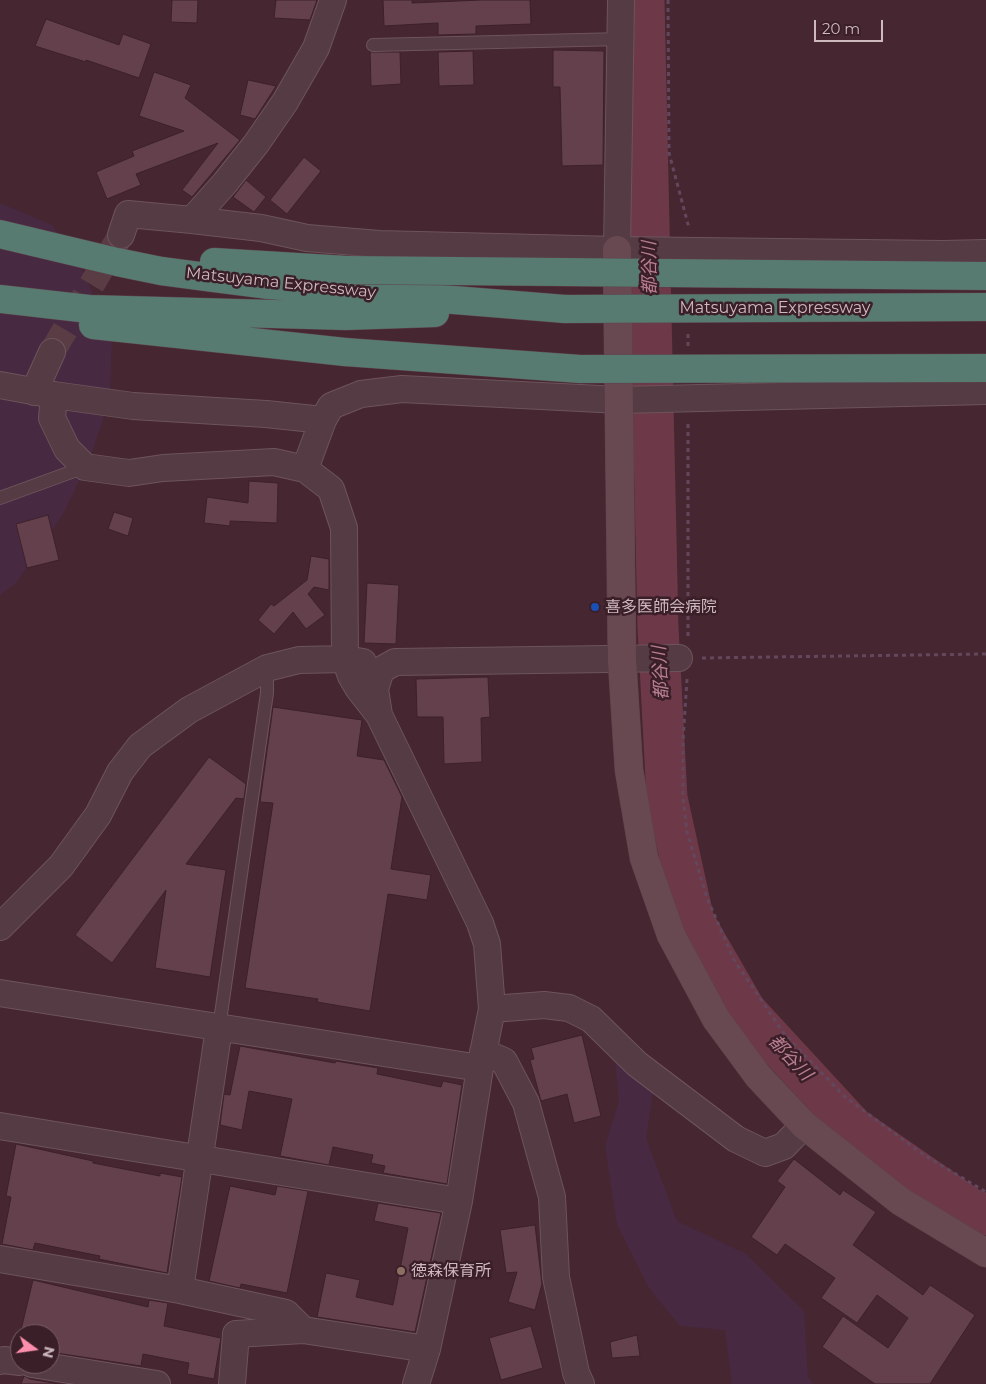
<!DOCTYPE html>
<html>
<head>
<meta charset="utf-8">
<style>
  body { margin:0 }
  #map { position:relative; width:986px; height:1384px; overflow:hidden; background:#462630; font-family:Montserrat,sans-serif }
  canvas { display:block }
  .north { position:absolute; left:10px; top:1324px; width:50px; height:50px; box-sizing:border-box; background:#3b1f28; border:1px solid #765d64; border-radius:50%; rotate:104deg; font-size:14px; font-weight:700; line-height:20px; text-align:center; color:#ceb9bf }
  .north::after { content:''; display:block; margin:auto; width:18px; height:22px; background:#fe8ead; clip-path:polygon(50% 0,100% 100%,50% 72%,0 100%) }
  .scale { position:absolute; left:814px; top:20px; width:69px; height:22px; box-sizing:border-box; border:2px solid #ceb9bf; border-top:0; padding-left:6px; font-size:15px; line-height:18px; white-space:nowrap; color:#ceb9bf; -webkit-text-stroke:4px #3b1f28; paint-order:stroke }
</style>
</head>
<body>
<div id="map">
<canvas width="986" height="1384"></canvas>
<div class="north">N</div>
<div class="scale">20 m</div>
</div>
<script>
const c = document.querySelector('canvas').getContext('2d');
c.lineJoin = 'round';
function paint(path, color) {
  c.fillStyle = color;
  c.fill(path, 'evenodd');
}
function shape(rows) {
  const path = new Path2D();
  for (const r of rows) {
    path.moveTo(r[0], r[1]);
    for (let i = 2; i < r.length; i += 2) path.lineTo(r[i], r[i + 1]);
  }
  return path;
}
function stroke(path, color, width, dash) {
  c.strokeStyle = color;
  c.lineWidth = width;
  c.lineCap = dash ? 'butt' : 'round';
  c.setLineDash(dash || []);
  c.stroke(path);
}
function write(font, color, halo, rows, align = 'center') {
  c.font = font + ' Montserrat,"Noto Sans JP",sans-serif';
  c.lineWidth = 5;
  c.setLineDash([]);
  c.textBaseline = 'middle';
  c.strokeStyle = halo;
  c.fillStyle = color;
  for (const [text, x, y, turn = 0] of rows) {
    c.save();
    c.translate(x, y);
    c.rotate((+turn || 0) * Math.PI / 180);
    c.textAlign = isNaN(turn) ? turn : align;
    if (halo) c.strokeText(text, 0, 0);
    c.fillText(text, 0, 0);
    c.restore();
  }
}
const green = shape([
  [0,203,52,225,81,268,112,335,110,398,89,461,63,514,16,583,0,595],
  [614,1050,654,1085,646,1138,677,1221,746,1254,804,1311,808,1377,814,1384,732,1384,725,1330,680,1326,649,1288,617,1225,605,1146,619,1101]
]);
const river = shape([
  [644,0,658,628,667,798,694,921,746,1011,853,1127,970,1208,986,1215]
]);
const building = shape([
  [172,0,198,0,197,23,171,22,172,0],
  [276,0,317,0,310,20,274,18,276,0],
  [383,0,412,0,412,3,481,0,530,0,531,24,476,26,476,34,438,35,438,23,384,26,383,0],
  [46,19,119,45,123,34,151,44,139,78,86,60,86,62,35,46,46,19],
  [553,50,604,51,603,165,562,166,560,87,553,87,553,50],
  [473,51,474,85,439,86,438,52,473,51],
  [370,52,400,52,401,84,371,86,370,52],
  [154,72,191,85,185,98,240,140,192,197,182,190,218,143,136,174,141,185,107,199,96,172,134,156,132,151,184,131,139,116,154,72],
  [248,80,276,86,255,119,240,115,248,80],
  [304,157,321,171,287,214,270,200,304,157],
  [246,180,266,197,254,212,233,197,246,180],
  [249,481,278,483,277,523,230,521,230,526,204,523,207,497,248,503,249,481],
  [114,512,133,518,128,536,108,529,114,512],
  [48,515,59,560,27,568,16,524,48,515],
  [311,556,329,559,329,590,314,587,308,594,325,615,306,629,293,612,274,634,258,620,271,604,274,606,307,580,311,556],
  [367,583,399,585,396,644,364,643,367,583],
  [488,677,490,717,481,718,482,762,444,764,443,717,417,717,416,679,488,677],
  [273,707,362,720,357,756,384,760,402,797,391,869,431,875,427,900,388,894,370,1011,317,1002,318,999,245,988,273,803,260,802,273,707],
  [209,757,246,784,244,799,236,798,186,864,226,870,210,977,155,968,166,890,112,963,75,935,209,757],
  [582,1035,601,1116,574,1123,567,1094,541,1101,530,1060,534,1059,531,1048,582,1035],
  [240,1046,335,1063,336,1061,378,1068,377,1074,441,1087,443,1081,462,1085,447,1184,383,1173,385,1166,371,1163,373,1155,333,1147,329,1165,280,1156,292,1099,249,1091,242,1130,220,1125,224,1094,230,1095,240,1046],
  [16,1144,93,1161,93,1163,160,1176,160,1173,182,1177,167,1273,99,1259,100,1256,35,1243,33,1250,2,1244,11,1197,6,1196,16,1144],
  [794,1159,840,1195,843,1190,876,1212,853,1245,923,1295,930,1285,975,1315,930,1384,875,1384,822,1347,843,1316,888,1348,908,1318,877,1295,857,1323,821,1298,835,1278,785,1244,777,1255,751,1237,785,1187,777,1181,794,1159],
  [230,1186,275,1195,277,1186,308,1191,287,1293,241,1284,240,1288,209,1281,230,1186],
  [378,1203,441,1213,415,1332,317,1317,326,1273,360,1280,356,1297,393,1305,408,1228,374,1221,378,1203],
  [535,1225,542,1284,535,1310,508,1302,517,1272,506,1273,500,1230,535,1225],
  [33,1280,148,1307,149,1300,168,1303,164,1326,221,1338,214,1379,187,1374,189,1363,143,1354,141,1366,50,1352,50,1334,20,1334,33,1280],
  [531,1326,543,1368,501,1380,489,1338,531,1326],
  [637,1335,640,1356,612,1358,610,1342,637,1335],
  [24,1376,30,1379,59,1384,21,1384,24,1376]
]);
const streetTunnel = shape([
  [52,352,121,235]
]);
const path = shape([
  [668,0,669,153,689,228],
  [688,346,688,332],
  [688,636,688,422],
  [702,658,986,654],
  [687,679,683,741,683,797,687,832,707,898,734,960,785,1035,845,1097,924,1155,986,1192]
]);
const lane = shape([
  [373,45,622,39],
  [0,498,85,467],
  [219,1028,267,693,267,668]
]);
const street = shape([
  [192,220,261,228,307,238,379,244,617,250,943,254,986,253],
  [121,235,128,214,192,220,225,183,256,144,285,102,316,48,333,0],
  [617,250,621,0],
  [0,385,54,395,133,406,266,414,323,420],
  [34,392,52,352],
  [54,395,52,418,67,449,85,467,129,473,163,468,274,462,305,469,331,489,344,528,345,659,351,676,358,688,379,715],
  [305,469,323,420,331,406,361,394,402,389,620,400,986,391],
  [0,927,61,866,98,815,120,772,140,746,189,710,267,668,299,660,345,659,363,662],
  [0,993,480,1068],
  [492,1009,544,1005,569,1008,591,1019,637,1064,736,1139,765,1153,784,1146,804,1125],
  [483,1052,504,1061,526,1103,552,1197,556,1277,576,1373,581,1384],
  [0,1126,459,1201],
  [0,1259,180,1290,286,1313,303,1330],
  [180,1290,219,1028],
  [0,1361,4,1360,20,1362],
  [32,1364,157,1384],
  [232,1384,236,1334,303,1330,427,1349],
  [416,1384,427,1349,459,1201,480,1068,492,1009,487,944,480,923,379,715,375,689,381,670,395,662,679,658]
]);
const secondary = shape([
  [617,250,622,660,629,770,644,858,671,935,716,1019,758,1076,804,1125,900,1201,986,1253]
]);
const highway = shape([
  [0,234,117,262,161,271,214,278,269,285,565,309],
  [214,262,347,270],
  [0,299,89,309,346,316,435,313],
  [93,325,345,352]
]);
const highwayBridge = shape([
  [347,270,986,276],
  [565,309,986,307],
  [345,352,580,369,986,368]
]);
const markers = [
  [595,607,5,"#1a4fb4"],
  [401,1271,5,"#8d6e63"]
];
const streetNames = [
  ["Matsuyama Expressway",281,283,6],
  ["Matsuyama Expressway",775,308]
];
const poiNames = [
  ["喜多医師会病院",605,607],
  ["徳森保育所",411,1271]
];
const waterNames = [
  ["都谷川",650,268,-91],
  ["都谷川",661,673,-93],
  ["都谷川",790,1058,47]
];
paint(green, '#482942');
stroke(river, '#6d3949', 41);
paint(building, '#63404b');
stroke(building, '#3d212a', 1);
stroke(streetTunnel, '#5a3c45', 26, [26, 13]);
stroke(lane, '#6d545b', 14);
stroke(street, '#6d545b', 28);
stroke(secondary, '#5c4249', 29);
stroke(highway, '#5d424b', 29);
stroke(path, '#62475d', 3, [4, 4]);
stroke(lane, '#553b43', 12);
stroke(street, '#553b43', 26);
stroke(secondary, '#684951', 28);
stroke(highway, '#587b71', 28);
stroke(highwayBridge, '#5d424b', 29, []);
stroke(highwayBridge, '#587b71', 28);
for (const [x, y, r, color] of markers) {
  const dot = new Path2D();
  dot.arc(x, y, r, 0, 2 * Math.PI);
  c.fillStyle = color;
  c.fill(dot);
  stroke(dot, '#3b1f28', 2);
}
write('16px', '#ceb9bf', '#3b1f28', streetNames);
write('16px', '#ceb9bf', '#3b1f28', poiNames, 'left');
write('italic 18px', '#b77e90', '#3b1f28', waterNames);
</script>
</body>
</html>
